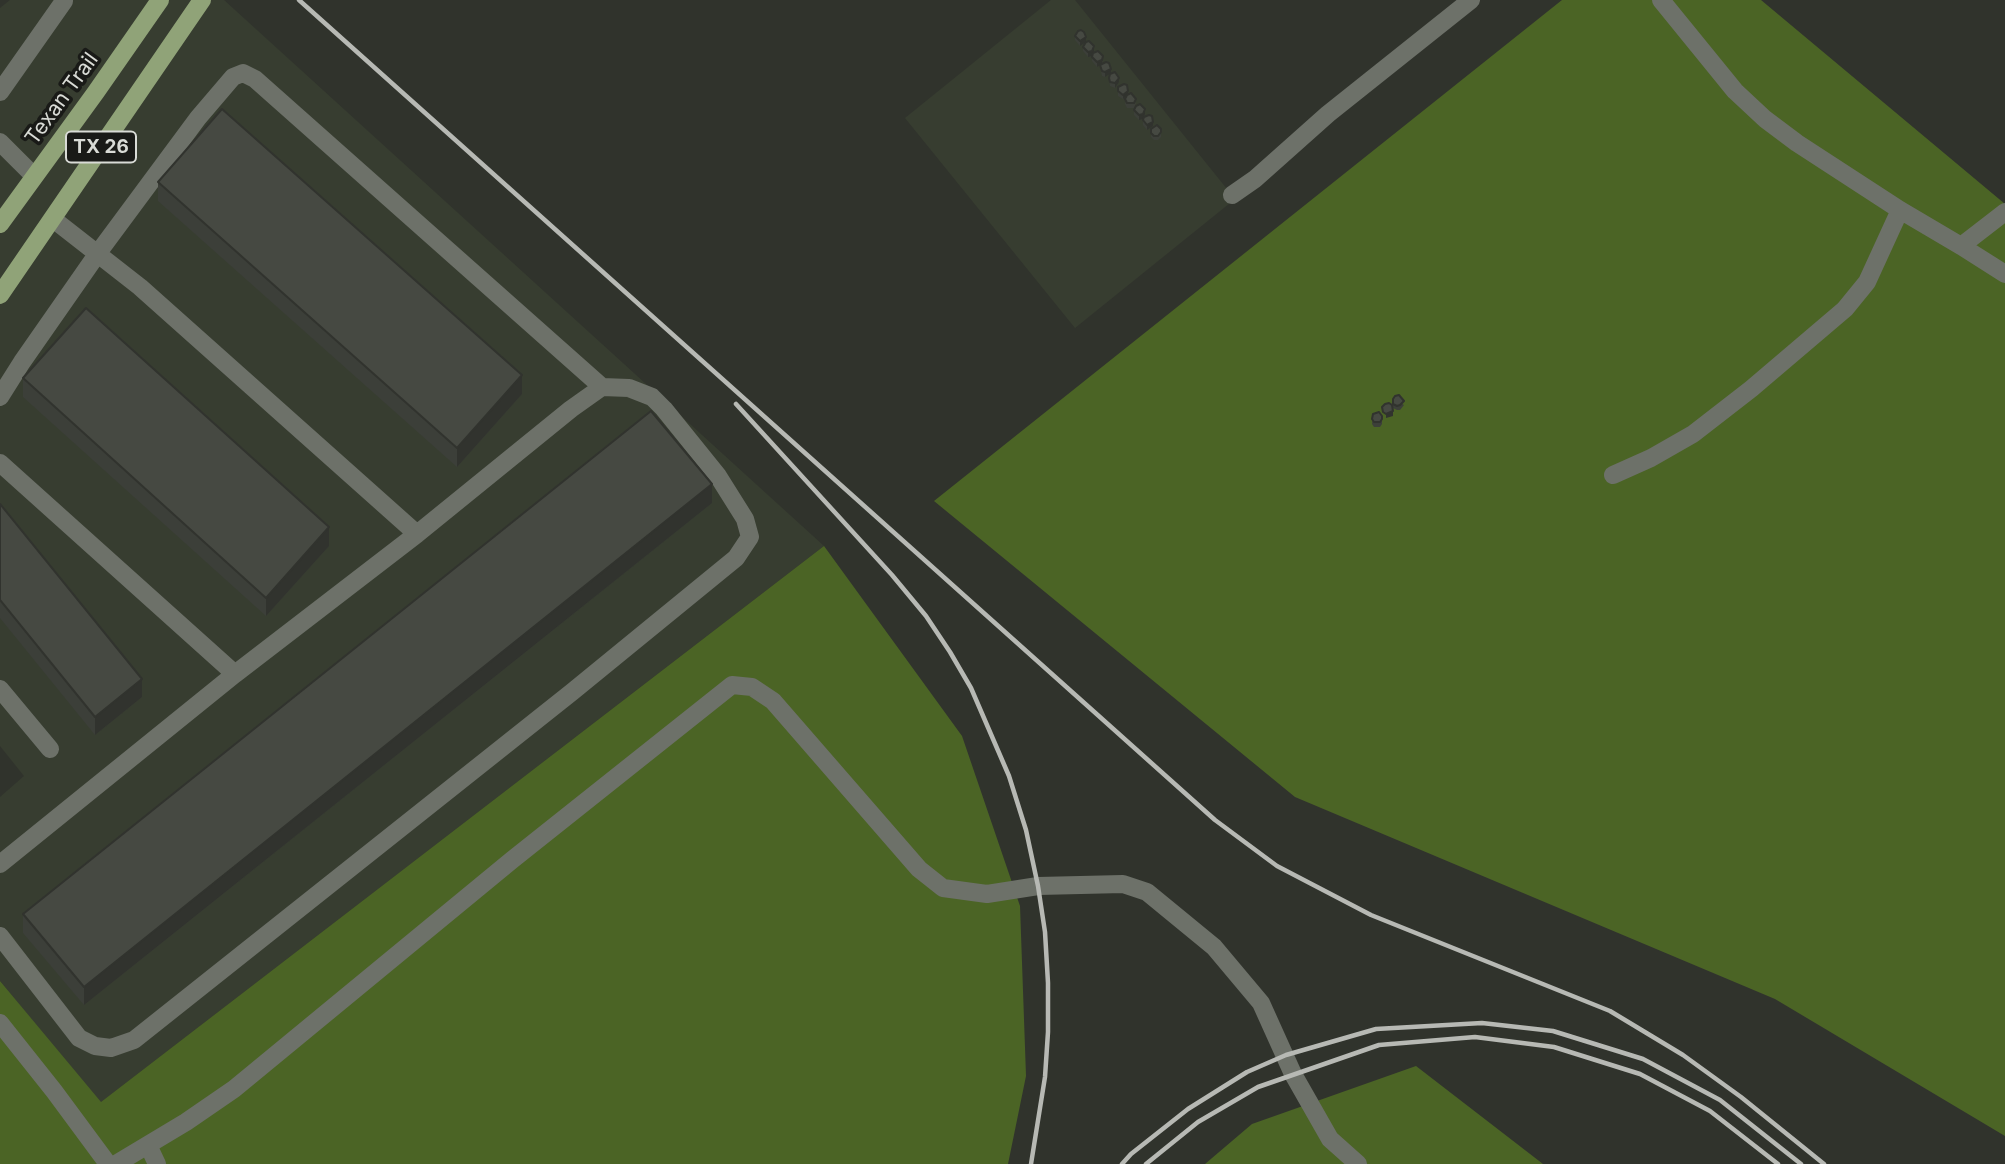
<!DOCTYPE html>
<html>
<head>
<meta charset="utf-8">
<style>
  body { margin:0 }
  canvas { display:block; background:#30332c }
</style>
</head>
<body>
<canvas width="2005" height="1164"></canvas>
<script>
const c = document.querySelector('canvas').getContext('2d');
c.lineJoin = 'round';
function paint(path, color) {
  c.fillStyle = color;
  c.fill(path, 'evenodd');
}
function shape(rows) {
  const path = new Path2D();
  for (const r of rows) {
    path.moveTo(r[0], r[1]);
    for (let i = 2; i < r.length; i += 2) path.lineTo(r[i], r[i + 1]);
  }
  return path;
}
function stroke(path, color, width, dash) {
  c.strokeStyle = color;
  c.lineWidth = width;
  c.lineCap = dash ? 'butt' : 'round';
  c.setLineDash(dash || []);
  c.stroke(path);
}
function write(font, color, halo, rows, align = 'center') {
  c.font = font + ' Inter,sans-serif';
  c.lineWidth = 7;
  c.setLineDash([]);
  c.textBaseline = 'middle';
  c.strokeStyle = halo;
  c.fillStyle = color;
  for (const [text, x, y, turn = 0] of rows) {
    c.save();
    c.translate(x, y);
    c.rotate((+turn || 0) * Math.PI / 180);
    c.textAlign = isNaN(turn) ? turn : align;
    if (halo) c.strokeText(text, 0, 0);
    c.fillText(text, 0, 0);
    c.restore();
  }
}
const built = shape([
  [10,0,224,0,824,546,100,1103,0,981,0,797,24,776,0,746,0,8],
  [1051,0,1075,0,1235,199,1075,328,905,118]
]);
const green = shape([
  [1562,0,1761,0,2005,204,2005,1136,1775,999,1295,797,934,501],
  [824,546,962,736,1020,906,1026,1076,1008,1164,0,1164,0,981,101,1102],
  [1416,1066,1543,1164,1205,1164,1252,1124]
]);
const minor = shape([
  [1661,0,1735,91,1765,119,1797,143,1900,210,1961,246,2005,274],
  [0,92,64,1],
  [0,142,34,176],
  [1232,195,1255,179,1328,114,1471,0],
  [1961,246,2005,212],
  [0,397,22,362,98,253,198,118,233,77,243,73,255,79,602,387],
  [0,463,235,674],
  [1613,475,1651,458,1693,434,1751,389,1845,309,1867,282,1900,210],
  [0,689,50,749],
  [0,864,235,674,417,534,140,287,53,219],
  [0,936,79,1038,95,1046,111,1048,134,1040,572,692,736,558,750,537,745,519,718,476,664,409,652,397,629,388,602,387,571,409,417,534],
  [0,1023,54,1091,108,1164],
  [148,1145,157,1164],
  [116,1164,186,1122,234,1089,512,860,732,685,752,687,773,701,919,869,943,888,987,894,1038,886,1123,884,1147,892,1214,947,1261,1003,1293,1074,1330,1139,1358,1164]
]);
const major = shape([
  [0,224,96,92,160,0],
  [0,295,202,0]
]);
const rail = shape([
  [299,0,1215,820,1277,866,1371,915,1610,1011,1683,1055,1741,1097,1824,1164],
  [736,404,892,575,926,616,950,652,971,688,1009,776,1026,830,1038,886,1045,932,1048,983,1048,1032,1045,1077,1031,1164],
  [1122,1164,1131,1154,1188,1109,1247,1072,1286,1055,1376,1029,1482,1023,1553,1031,1643,1059,1720,1100,1801,1164],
  [1146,1164,1198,1122,1258,1087,1379,1045,1475,1037,1554,1047,1640,1074,1710,1111,1778,1164]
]);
const wall = shape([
  [1075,36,1086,42,1080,46,1075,40],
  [1083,47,1094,51,1093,53,1103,61,1102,64,1106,62,1105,77,1102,76,1100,65,1097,67,1092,61,1092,56,1088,57,1083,51],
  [1109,78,1119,82,1115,88,1110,86],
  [1118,87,1128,95,1136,103,1134,108,1127,108,1125,104,1126,97,1123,99,1118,96],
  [1134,110,1145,114,1144,116,1153,126,1147,130,1143,125,1143,119,1139,120,1134,115],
  [1151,129,1161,129,1161,137,1158,140,1154,140,1151,137],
  [158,182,522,394,457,467,158,201],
  [23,378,329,546,266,616,23,397],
  [1393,399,1404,405,1400,410,1397,410,1393,408],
  [1373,414,1382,416,1382,424,1380,427,1374,427,1372,424],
  [712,503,84,1005,23,933,23,914],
  [0,504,142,697,95,735,0,618]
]);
const shadedWall = shape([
  [1086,37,1086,42,1080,46,1080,41],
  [1094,46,1094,51,1092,56,1088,57,1088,52],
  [1103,56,1102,64,1097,67,1097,62],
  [1111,69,1111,73,1105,77,1105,72],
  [1119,78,1119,82,1115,88,1115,83],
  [1128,91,1128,95,1123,99,1123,95],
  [1145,109,1145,114,1143,119,1139,120,1139,115],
  [1153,122,1153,126,1147,130,1147,125],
  [522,375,522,394,457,467,457,448],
  [1393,411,1393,416,1386,418,1386,414],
  [712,484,712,503,84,1005,84,987],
  [329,527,329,546,266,616,266,598],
  [142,679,142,697,95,735,95,717]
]);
const building = shape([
  [1081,30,1084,32,1086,37,1080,41,1075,36,1078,31,1081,30],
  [1089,41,1094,46,1092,51,1088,52,1083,47,1086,42,1089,41],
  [1098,51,1103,56,1102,60,1097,62,1092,57,1093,53,1098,51],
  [1106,62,1109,63,1111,69,1105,72,1102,71,1100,65,1106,62],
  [1115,72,1119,78,1115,83,1110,82,1109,78,1110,74,1115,72],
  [1124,84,1127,85,1128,91,1123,95,1118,91,1118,87,1124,84],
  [1131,93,1136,99,1134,103,1127,103,1125,99,1127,95,1131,93],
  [1140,104,1145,109,1143,114,1139,115,1134,110,1136,106,1140,104],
  [222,109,522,375,457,448,158,182,222,109],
  [1149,115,1152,116,1153,122,1147,125,1143,120,1144,117,1149,115],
  [1157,125,1161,129,1161,132,1158,136,1154,136,1151,133,1151,129,1157,125],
  [86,308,329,527,266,598,23,378,86,308],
  [1399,395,1404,401,1400,405,1397,406,1393,404,1393,399,1395,396,1399,395],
  [1389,403,1392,405,1393,411,1386,414,1383,412,1382,407,1385,404,1389,403],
  [651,411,712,484,84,987,23,914,651,411],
  [1379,412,1382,416,1382,419,1380,422,1374,422,1372,419,1373,414,1379,412],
  [0,504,142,679,95,717,0,600,0,504]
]);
const shields = [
  [101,147,70]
];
const shieldNames = [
  ["TX 26",101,147]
];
const streetNames = [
  ["Texan Trail",62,99,-54]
];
paint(built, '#373d30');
paint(green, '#4b6425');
stroke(minor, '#6d7169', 18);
stroke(major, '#90a378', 18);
stroke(rail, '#b7b9b4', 4.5);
paint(wall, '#3c3f39');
paint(shadedWall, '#31332e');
paint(building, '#464942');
stroke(building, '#31332e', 2);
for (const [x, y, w] of shields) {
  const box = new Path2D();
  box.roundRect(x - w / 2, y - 15.5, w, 31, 5);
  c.fillStyle = '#191a17';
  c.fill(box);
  stroke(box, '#d9dbd6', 2);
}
write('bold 19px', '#d9dbd6', null, shieldNames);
write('21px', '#d9dbd6', '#191a17', streetNames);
</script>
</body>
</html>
